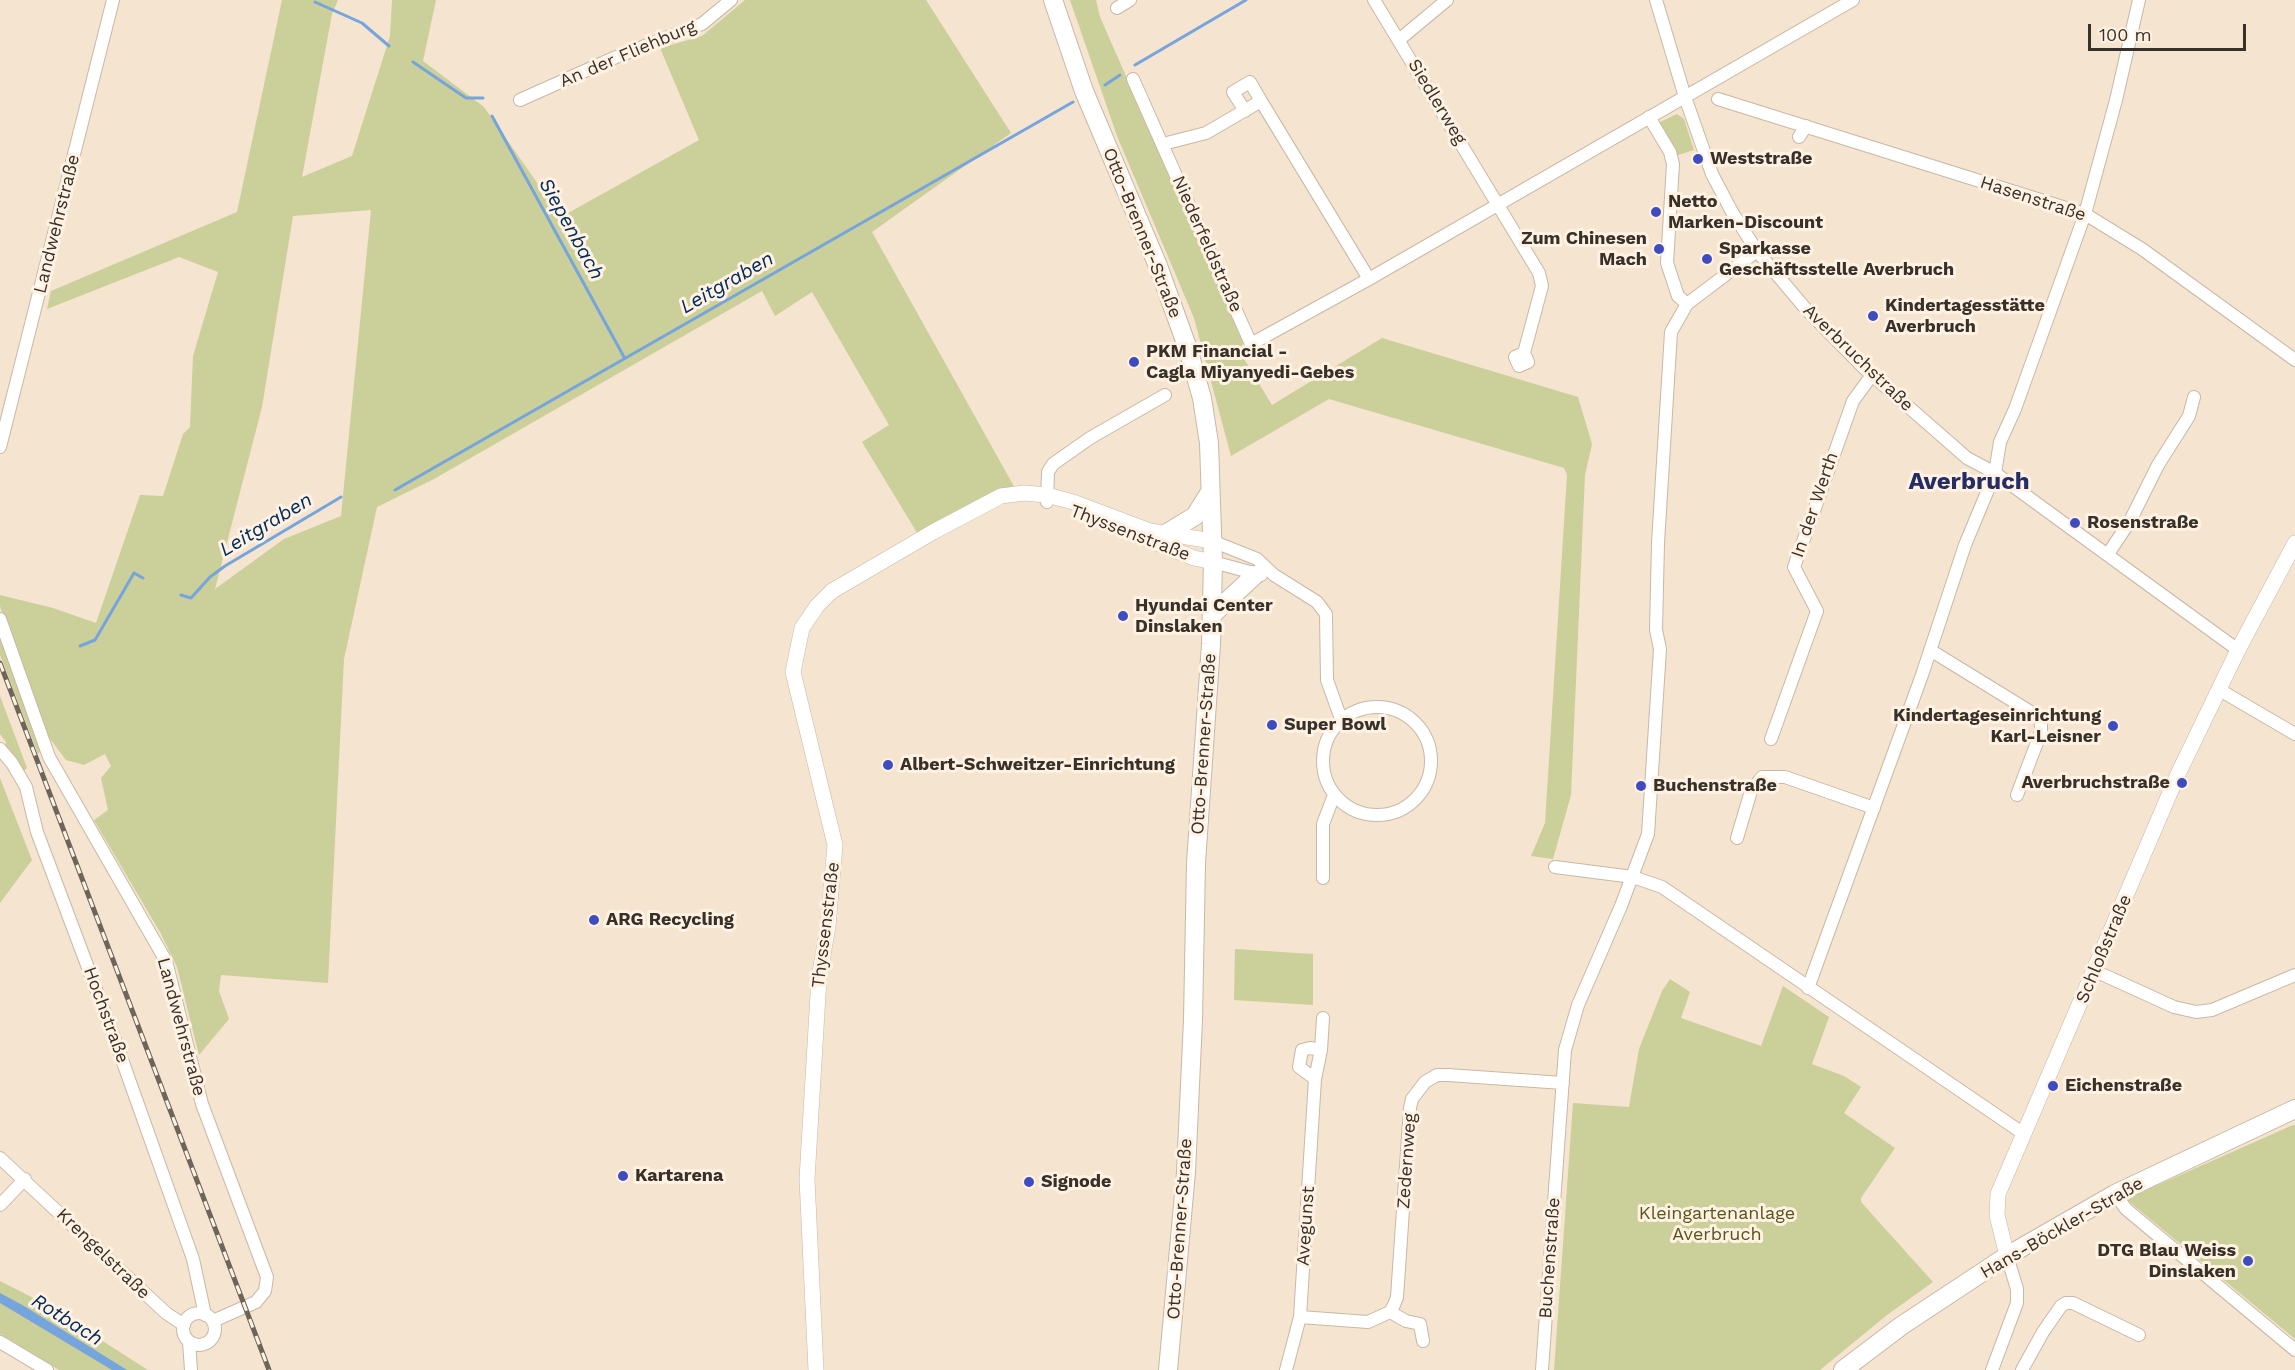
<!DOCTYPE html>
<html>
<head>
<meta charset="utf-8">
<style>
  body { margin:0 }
  #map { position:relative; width:2295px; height:1370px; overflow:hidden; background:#f4e4d0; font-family:"Work Sans",sans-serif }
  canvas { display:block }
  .scale { position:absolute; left:2088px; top:24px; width:158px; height:27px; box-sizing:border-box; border:3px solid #373129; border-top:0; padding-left:8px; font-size:18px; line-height:21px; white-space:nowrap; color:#373129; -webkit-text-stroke:4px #fff2e2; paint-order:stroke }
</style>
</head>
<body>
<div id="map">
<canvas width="2295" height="1370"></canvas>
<div class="scale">100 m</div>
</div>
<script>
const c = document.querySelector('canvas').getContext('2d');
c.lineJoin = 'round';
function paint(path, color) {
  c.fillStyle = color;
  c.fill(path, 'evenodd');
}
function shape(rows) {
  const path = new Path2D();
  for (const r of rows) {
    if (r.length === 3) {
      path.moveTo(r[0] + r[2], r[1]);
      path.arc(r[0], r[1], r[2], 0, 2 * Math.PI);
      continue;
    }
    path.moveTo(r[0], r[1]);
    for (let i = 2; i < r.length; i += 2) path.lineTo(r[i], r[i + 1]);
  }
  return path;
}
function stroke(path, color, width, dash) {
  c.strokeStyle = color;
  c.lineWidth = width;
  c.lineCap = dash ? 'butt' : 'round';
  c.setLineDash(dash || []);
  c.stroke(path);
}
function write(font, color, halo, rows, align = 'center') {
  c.font = font + ' "Work Sans",sans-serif';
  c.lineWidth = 6;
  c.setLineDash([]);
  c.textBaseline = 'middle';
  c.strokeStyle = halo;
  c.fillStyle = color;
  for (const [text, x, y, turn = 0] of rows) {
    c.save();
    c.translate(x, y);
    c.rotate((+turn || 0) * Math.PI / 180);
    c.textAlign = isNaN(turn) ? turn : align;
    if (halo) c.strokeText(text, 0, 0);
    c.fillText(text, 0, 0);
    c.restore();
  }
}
const green = shape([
  [282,0,338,0,332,14,302,177,352,156,390,36,392,0,436,0,423,61,484,107,561,217,699,140,660,48,702,36,745,0,926,0,1011,133,872,232,1016,490,919,536,862,442,889,425,812,292,775,316,762,291,434,479,377,507,344,659,328,983,221,975,219,991,229,1019,199,1055,177,967,161,934,94,820,108,810,101,778,111,766,105,754,84,765,66,760,44,731,8,633,0,606,0,595,53,608,96,623,140,495,163,496,183,434,190,427,193,356,218,272,179,257,47,309,51,291,237,212],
  [371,210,341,516,284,539,215,589,262,407,293,216],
  [1070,0,1096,0,1100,17,1243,342,1241,354,1272,405,1382,338,1578,397,1592,444,1585,475,1571,795,1553,859,1531,856,1545,823,1567,475,1564,468,1329,399,1231,456,1194,318,1117,136],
  [1677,114,1684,119,1694,150,1675,156,1658,123],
  [0,634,42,749,38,754,0,655],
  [0,696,27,768,24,771,5,746,6,742,0,734],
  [0,778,32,860,0,903],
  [1235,949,1313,954,1313,1005,1234,1000],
  [1670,979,1690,992,1681,1018,1761,1046,1783,986,1829,1017,1812,1064,1844,1076,1861,1087,1844,1113,1895,1148,1861,1198,1861,1202,1933,1282,1887,1315,1820,1370,1554,1370,1573,1103,1629,1107,1639,1049,1662,991],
  [2293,1125,2295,1125,2295,1339,2126,1199],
  [0,1281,43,1303,148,1370,59,1370,0,1334]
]);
const water = shape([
  [0,1293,24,1306,127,1370,112,1370,0,1303]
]);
const stream = shape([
  [315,2,362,23,389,46],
  [413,62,466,98,483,98],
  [1135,65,1246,0],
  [1105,85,1120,75],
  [492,116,624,357],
  [395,490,1073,102],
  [181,595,191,598,210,577,225,566,341,497],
  [80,646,95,640,134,573,143,578]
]);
const minor = shape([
  [1374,0,1539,273,1542,286,1524,353,1528,362,1519,366,1515,357,1524,353],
  [1656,0,1685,97,1712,174,1732,212,1757,251,1805,308,1864,368,1967,458,1995,473,2238,650],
  [1117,8,1130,0],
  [1400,39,1447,0],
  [1133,79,1251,344,1369,279,1853,0],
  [1718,99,2085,214,2142,249,2295,360],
  [520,100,616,57,702,24,731,0],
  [1245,111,1233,92,1250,82,1261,101],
  [1649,117,1670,152,1673,164,1667,263,1678,296,1687,304],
  [1799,137,1806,126],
  [1163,144,1206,133,1261,101,1369,279],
  [0,447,113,0],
  [1047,502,1048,472,1053,464,1090,438,1165,395],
  [1212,541,1257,559,1274,575,1317,602,1326,614,1327,680,1341,719],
  [2108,554,2130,521,2158,465,2189,416,2194,397],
  [1213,562,1261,575],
  [0,619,49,757,166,961,202,1104,267,1277,265,1291,256,1302,213,1321],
  [1930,650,2034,714,2041,722,2041,732,2017,795],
  [2218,689,2295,734],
  [1377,761,54],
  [1771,739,1817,611,1794,567,1853,401,1872,375],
  [0,749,12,763,26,787,37,832,114,1037,193,1259,205,1315],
  [1737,838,1751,791,1762,777,1785,777,1874,808],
  [1555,867,1633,877,1662,887,2024,1134],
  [1323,878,1323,824,1334,795],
  [2095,971,2174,1007,2196,1012,2212,1010,2295,975],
  [1808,988,1922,675,1965,545,1995,473,2000,442,2015,409,2085,214,2116,100,2139,0],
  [1321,1050,1323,1018],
  [0,1158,166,1313,184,1325],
  [2115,1194,2126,1209,2295,1350],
  [0,1205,25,1179],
  [1390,1312,1406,1321,1420,1324,1423,1341],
  [199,1329,16],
  [1300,1317,1368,1322,1390,1312,1394,1305,1397,1297,1410,1108,1412,1099,1425,1082,1437,1075,1448,1075,1563,1083],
  [0,1342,47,1370],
  [189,1342,191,1370],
  [1286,1370,1300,1317,1315,1079,1321,1050,1310,1048,1302,1050,1299,1067,1315,1079],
  [1542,1370,1565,1050,1578,1005,1621,906,1648,834,1660,649,1656,630,1658,543,1671,332,1687,304,1757,251],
  [1992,1370,2017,1303,2017,1289,2007,1256],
  [2022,1370,2043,1332,2061,1306,2066,1303,2073,1303,2139,1335]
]);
const tertiary = shape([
  [1134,534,1194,558,1213,562],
  [2007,1256,1997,1215,1998,1194,2178,774,2238,650,2295,543],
  [816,1370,807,1179,819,978,828,926,835,845,793,672,802,628,817,606,832,591,933,532,1001,496,1024,493,1047,495,1073,502,1150,531,1212,541]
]);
const secondary = shape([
  [1053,0,1084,91,1158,266,1188,349,1202,398,1209,443,1213,562,1211,644,1196,863,1193,1020,1186,1172,1168,1370],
  [1167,533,1195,516,1210,492],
  [1212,615,1255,575],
  [1843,1370,1901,1326,2007,1256,2115,1194,2295,1109]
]);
const rail = shape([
  [0,663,269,1370]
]);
const markers = [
  [1698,159,6,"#3f4cc0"],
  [1656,212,6,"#3f4cc0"],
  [1659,249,6,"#3f4cc0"],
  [1707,259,6,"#3f4cc0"],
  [1873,316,6,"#3f4cc0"],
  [1134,362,6,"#3f4cc0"],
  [2075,523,6,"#3f4cc0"],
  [1123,616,6,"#3f4cc0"],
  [1272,725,6,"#3f4cc0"],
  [2113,726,6,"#3f4cc0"],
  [888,765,6,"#3f4cc0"],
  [2182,783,6,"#3f4cc0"],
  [1641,786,6,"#3f4cc0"],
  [594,920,6,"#3f4cc0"],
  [2053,1086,6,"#3f4cc0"],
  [623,1176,6,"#3f4cc0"],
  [1029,1182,6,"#3f4cc0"],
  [2248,1261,6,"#3f4cc0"]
];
const streetNames = [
  ["An der Fliehburg",628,54,-23],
  ["Siedlerweg",1437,102,59],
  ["Hasenstraße",2033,199,18],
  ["Landwehrstraße",57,224,-76],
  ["Otto-Brenner-Straße",1142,233,68],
  ["Niederfeldstraße",1207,244,66],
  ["Averbruchstraße",1858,358,44],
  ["In der Werth",1815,505,-71],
  ["Thyssenstraße",1130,533,21],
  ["Otto-Brenner-Straße",1204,744,-86],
  ["Thyssenstraße",826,925,-83],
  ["Schloßstraße",2104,949,-67],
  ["Hochstraße",106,1015,70],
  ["Landwehrstraße",181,1027,75],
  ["Zedernweg",1407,1161,-86],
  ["Avegunst",1306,1226,-86],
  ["Hans-Böckler-Straße",2062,1228,-30],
  ["Otto-Brenner-Straße",1180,1229,-86],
  ["Krengelstraße",103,1254,44],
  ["Buchenstraße",1550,1258,-86]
];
const poiNames = [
  ["Weststraße",1710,159],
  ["Netto",1668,202],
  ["Marken-Discount",1668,223],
  ["Zum Chinesen",1647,239,"right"],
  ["Mach",1647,260,"right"],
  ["Sparkasse",1719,249],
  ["Geschäftsstelle Averbruch",1719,270],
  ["Kindertagesstätte",1885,306],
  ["Averbruch",1885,327],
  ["PKM Financial -",1146,352],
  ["Cagla Miyanyedi-Gebes",1146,373],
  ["Rosenstraße",2087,523],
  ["Hyundai Center",1135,606],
  ["Dinslaken",1135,627],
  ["Kindertageseinrichtung",2101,716,"right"],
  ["Karl-Leisner",2101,737,"right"],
  ["Super Bowl",1284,725],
  ["Albert-Schweitzer-Einrichtung",900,765],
  ["Averbruchstraße",2170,783,"right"],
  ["Buchenstraße",1653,786],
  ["ARG Recycling",606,920],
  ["Eichenstraße",2065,1086],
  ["Kartarena",635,1176],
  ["Signode",1041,1182],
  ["DTG Blau Weiss",2236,1251,"right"],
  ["Dinslaken",2236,1272,"right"]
];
const parkNames = [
  ["Kleingartenanlage",1717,1214],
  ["Averbruch",1717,1235]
];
const waterNames = [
  ["Siepenbach",571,229,61],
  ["Leitgraben",727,283,-30],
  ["Leitgraben",266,525,-31],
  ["Rotbach",67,1320,32]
];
const districtNames = [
  ["Averbruch",1969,482]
];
paint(green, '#cbcf99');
paint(water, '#76a4dd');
stroke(stream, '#76a4dd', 3);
stroke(minor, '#c8b8a5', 14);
stroke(tertiary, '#c8b8a5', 16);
stroke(secondary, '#c8b8a5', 20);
stroke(minor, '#fff', 12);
stroke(tertiary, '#fff', 15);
stroke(secondary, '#fff', 18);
stroke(rail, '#6e655a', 5);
stroke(rail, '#fff2e2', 3, [9]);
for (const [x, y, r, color] of markers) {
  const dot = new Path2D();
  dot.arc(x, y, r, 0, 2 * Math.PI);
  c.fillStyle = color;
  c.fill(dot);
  stroke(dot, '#fff2e2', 2);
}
write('18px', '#373129', '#fff2e2', streetNames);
write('bold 18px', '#373129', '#fff2e2', poiNames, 'left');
write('18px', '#54561e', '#fff2e2', parkNames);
write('italic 20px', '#002d60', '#fff2e2', waterNames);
write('bold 24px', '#242d66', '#fff2e2', districtNames);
</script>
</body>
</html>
